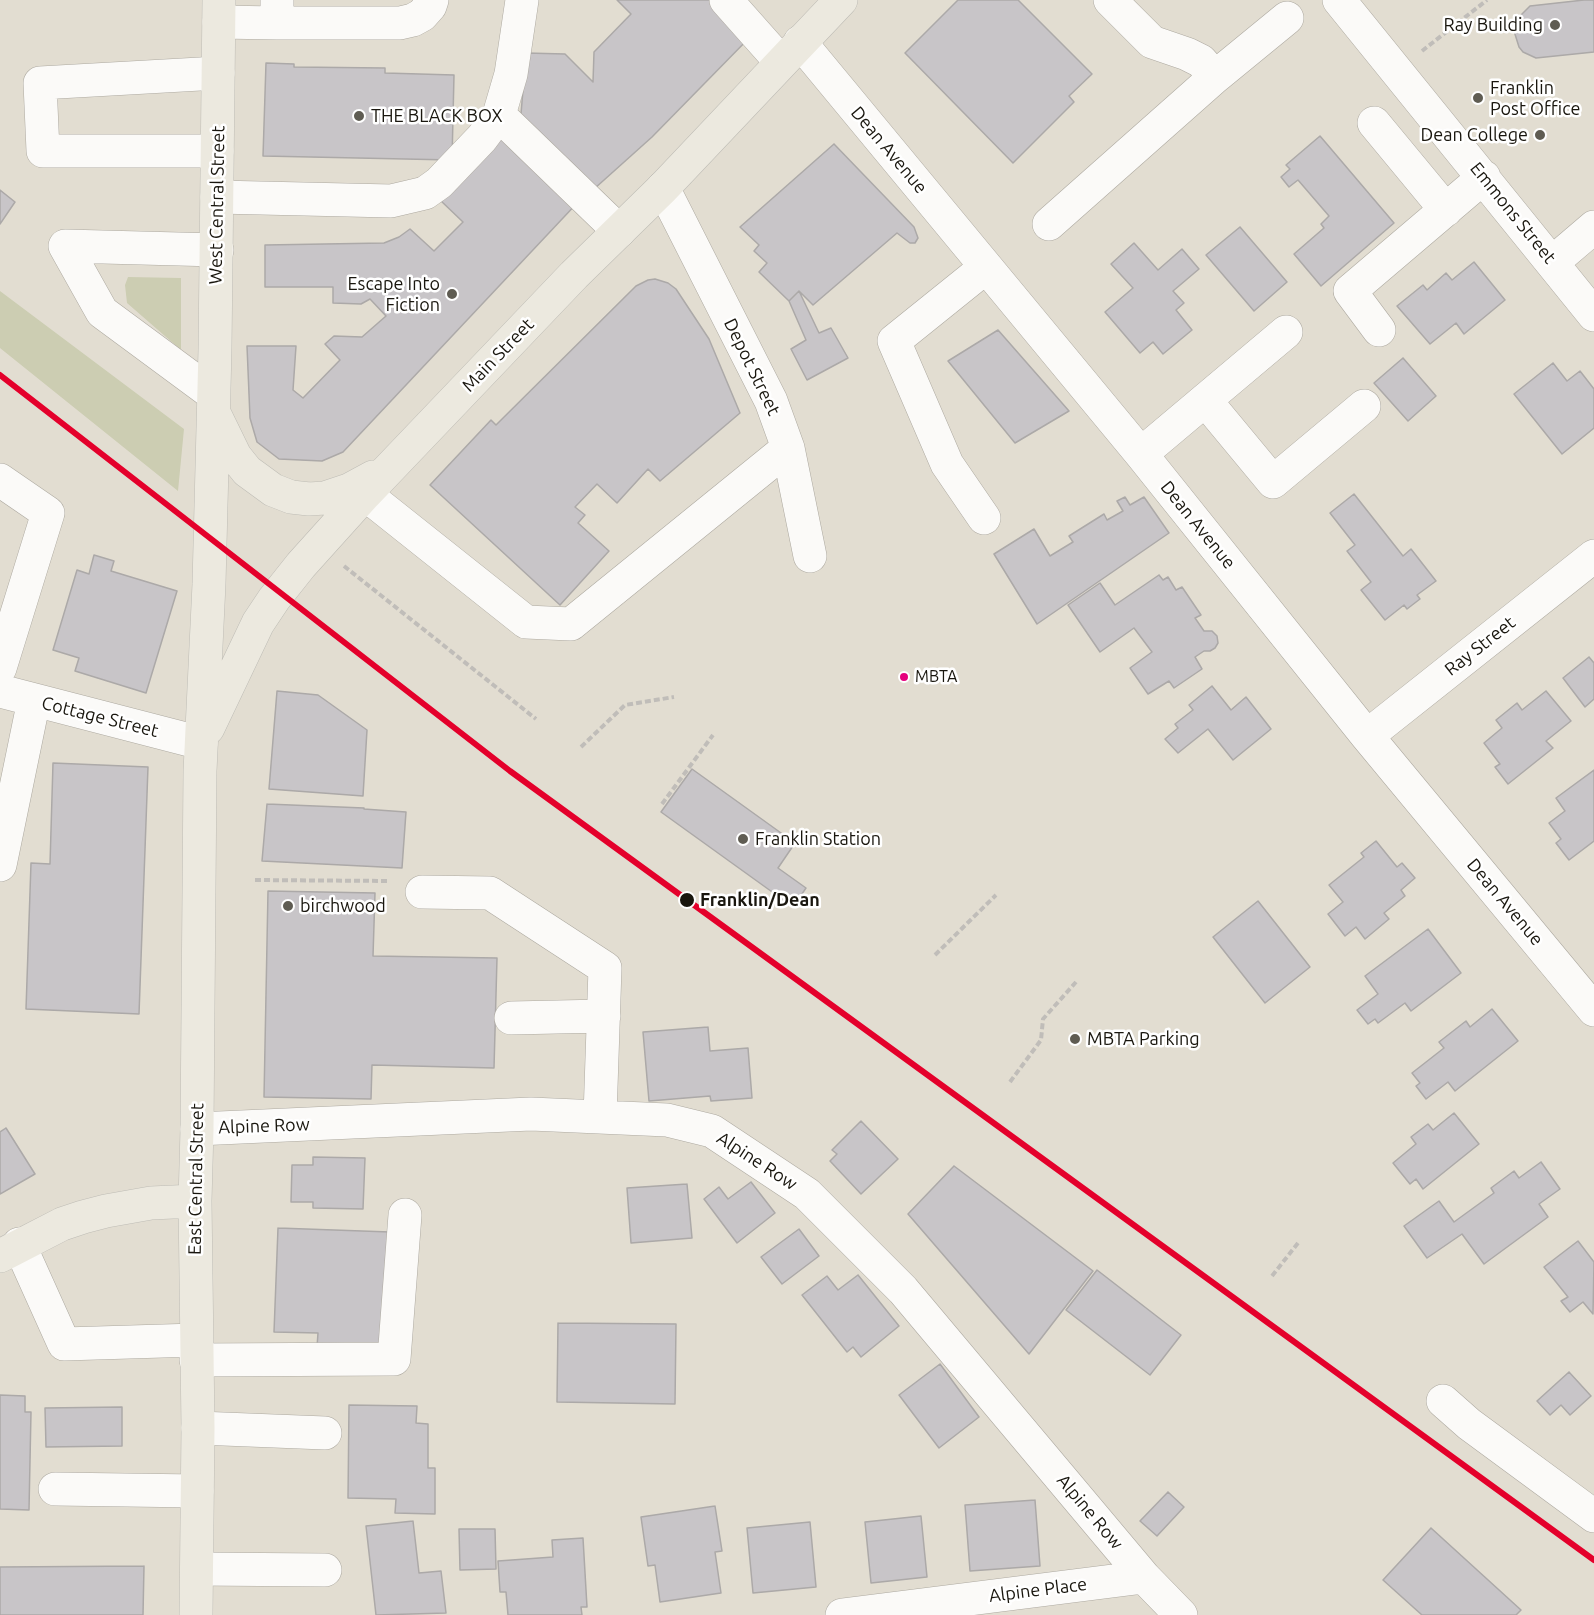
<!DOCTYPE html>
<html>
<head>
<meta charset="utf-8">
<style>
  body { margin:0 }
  canvas { display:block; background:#e2ddd1 }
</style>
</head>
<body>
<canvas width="1594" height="1615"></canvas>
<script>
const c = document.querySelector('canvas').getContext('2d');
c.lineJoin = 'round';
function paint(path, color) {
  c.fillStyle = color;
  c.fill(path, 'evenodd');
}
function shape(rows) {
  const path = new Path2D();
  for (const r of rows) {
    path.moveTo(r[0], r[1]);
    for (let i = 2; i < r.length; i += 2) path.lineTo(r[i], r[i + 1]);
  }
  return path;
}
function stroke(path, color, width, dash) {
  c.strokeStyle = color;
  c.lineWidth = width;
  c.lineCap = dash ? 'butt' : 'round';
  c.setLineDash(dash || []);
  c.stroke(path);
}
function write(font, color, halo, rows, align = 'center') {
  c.font = font + ' Ubuntu,sans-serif';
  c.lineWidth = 5;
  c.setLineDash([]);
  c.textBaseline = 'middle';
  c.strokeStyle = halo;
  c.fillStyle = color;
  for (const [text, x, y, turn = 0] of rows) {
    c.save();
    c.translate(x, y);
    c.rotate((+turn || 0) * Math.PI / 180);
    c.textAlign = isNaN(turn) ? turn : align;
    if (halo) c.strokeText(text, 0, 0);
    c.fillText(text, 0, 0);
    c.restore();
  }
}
const green = shape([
  [128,277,181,278,181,350,127,303,125,285],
  [0,291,184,429,178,491,0,348]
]);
const building = shape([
  [617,0,714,0,752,35,652,137,594,189,521,114,526,53,565,54,593,82,594,52,631,14,617,0],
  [958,0,1018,0,1092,74,1069,96,1074,102,1013,163,905,53,958,0],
  [1584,0,1594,0,1594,52,1536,58,1523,52,1519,47,1514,31,1516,20,1530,6,1584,0],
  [266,63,294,64,294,67,385,68,385,73,454,75,452,160,263,156,266,63],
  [506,131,579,201,343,452,322,461,279,459,257,442,250,418,247,346,296,346,293,390,303,398,340,360,325,344,334,336,362,337,386,316,370,299,361,304,333,303,333,287,265,287,265,245,384,243,399,237,410,229,434,251,463,222,440,200,506,131],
  [1320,136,1394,223,1321,286,1294,254,1324,228,1321,224,1329,216,1298,180,1289,187,1281,177,1290,169,1286,165,1320,136],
  [834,144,914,227,918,238,915,243,910,243,897,233,813,305,799,291,789,301,759,272,767,263,754,251,759,245,740,227,834,144],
  [0,190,15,202,0,224,0,190],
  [1240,227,1287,282,1254,311,1206,255,1240,227],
  [1134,243,1158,270,1182,249,1199,269,1173,291,1184,303,1176,310,1192,330,1163,354,1153,342,1140,353,1105,312,1133,288,1111,264,1134,243],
  [1474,262,1505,300,1464,334,1456,323,1430,344,1397,306,1423,285,1427,290,1446,273,1452,280,1474,262],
  [655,279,668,283,676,289,709,339,740,413,660,481,648,469,617,503,597,484,575,507,585,515,578,523,609,551,560,605,430,485,491,420,496,425,636,286,648,280,655,279],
  [799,291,819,333,831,328,848,358,807,380,791,349,806,340,789,301,799,291],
  [998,330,1069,411,1015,443,948,361,998,330],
  [1403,358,1436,396,1408,421,1374,383,1403,358],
  [1553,363,1567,381,1580,371,1594,389,1594,428,1562,454,1514,394,1553,363],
  [1354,494,1403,556,1411,549,1436,581,1417,595,1420,599,1407,609,1404,605,1385,620,1361,590,1371,582,1347,551,1355,545,1330,513,1354,494],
  [1125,497,1130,505,1144,497,1169,533,1037,624,994,554,1034,529,1050,556,1073,542,1069,536,1104,514,1107,520,1123,511,1117,501,1125,497],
  [94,555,114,561,111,571,177,591,146,693,75,671,79,658,53,650,77,570,89,574,94,555],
  [1159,575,1163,580,1168,577,1176,590,1182,587,1201,615,1195,618,1204,631,1212,631,1217,636,1218,643,1215,648,1210,651,1204,651,1195,657,1202,669,1174,688,1169,681,1148,694,1130,668,1152,652,1134,628,1100,652,1068,605,1100,583,1115,605,1159,575],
  [1589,657,1594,663,1594,699,1585,707,1563,678,1589,657],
  [1212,686,1231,710,1246,697,1271,729,1233,760,1208,729,1178,753,1165,739,1178,728,1175,724,1193,710,1189,705,1212,686],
  [277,691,318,695,367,730,363,796,269,789,277,691],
  [1546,691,1571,721,1546,741,1553,748,1508,784,1495,767,1500,764,1484,743,1502,728,1496,720,1517,703,1522,710,1546,691],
  [53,763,148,767,139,1014,26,1009,31,863,50,864,53,763],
  [692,769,795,843,778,868,806,888,793,907,661,812,692,769],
  [1594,770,1594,841,1569,860,1556,843,1561,839,1549,823,1565,811,1556,798,1594,770],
  [267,804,364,808,364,809,406,812,402,868,262,861,267,804],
  [1376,841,1397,867,1402,863,1415,878,1401,890,1405,896,1384,913,1389,919,1365,939,1356,927,1345,936,1328,914,1343,902,1329,885,1364,857,1361,853,1376,841],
  [268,891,375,893,373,956,497,958,494,1068,372,1065,371,1099,264,1097,268,891],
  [1258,901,1310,967,1265,1003,1213,937,1258,901],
  [1428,929,1461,973,1411,1011,1405,1003,1378,1023,1375,1019,1368,1024,1357,1010,1378,994,1365,976,1428,929],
  [1492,1009,1518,1041,1455,1091,1448,1082,1426,1099,1416,1086,1420,1083,1412,1073,1444,1048,1439,1042,1466,1021,1470,1027,1492,1009],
  [708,1027,710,1051,748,1048,752,1098,711,1101,710,1096,649,1101,643,1032,708,1027],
  [1454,1113,1479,1144,1423,1189,1416,1179,1410,1184,1393,1163,1416,1144,1411,1137,1428,1124,1433,1130,1454,1113],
  [861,1121,898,1159,861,1194,830,1161,837,1154,832,1150,861,1121],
  [6,1128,35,1174,0,1194,0,1132,6,1128],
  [313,1157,365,1158,363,1209,313,1208,313,1202,291,1202,292,1165,313,1165,313,1157],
  [1541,1162,1560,1189,1539,1204,1548,1217,1484,1264,1462,1234,1427,1258,1404,1226,1439,1201,1454,1222,1494,1193,1491,1188,1514,1171,1519,1178,1541,1162],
  [954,1166,1093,1271,1029,1354,908,1214,954,1166],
  [751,1182,775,1213,737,1243,704,1199,719,1187,728,1199,751,1182],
  [687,1184,692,1238,631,1243,627,1188,687,1184],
  [278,1228,390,1232,386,1349,317,1347,318,1333,274,1332,278,1228],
  [799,1229,819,1256,782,1284,761,1257,799,1229],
  [1578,1241,1594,1262,1593,1314,1583,1302,1570,1312,1561,1301,1568,1297,1544,1267,1578,1241],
  [1097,1270,1181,1335,1150,1375,1066,1310,1097,1270],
  [858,1275,899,1326,861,1357,853,1347,847,1352,802,1295,827,1276,838,1290,858,1275],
  [558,1323,676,1324,675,1404,557,1402,558,1323],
  [940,1364,979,1417,939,1448,899,1395,940,1364],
  [1569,1372,1591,1396,1570,1415,1561,1405,1550,1415,1537,1401,1569,1372],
  [0,1395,25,1396,25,1412,31,1412,29,1510,0,1509,0,1395],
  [349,1405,417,1406,416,1423,428,1424,428,1468,435,1468,435,1514,395,1513,396,1499,348,1498,349,1405],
  [122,1407,122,1446,46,1447,45,1408,122,1407],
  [1168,1492,1184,1507,1157,1536,1140,1521,1168,1492],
  [1035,1500,1040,1566,970,1571,965,1505,1035,1500],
  [715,1506,722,1551,715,1552,721,1593,660,1602,655,1565,648,1566,641,1517,715,1506],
  [921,1516,927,1577,871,1583,865,1522,921,1516],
  [413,1521,419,1573,441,1571,446,1613,376,1615,366,1526,413,1521],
  [810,1522,816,1587,753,1593,747,1528,810,1522],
  [1431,1528,1521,1610,1516,1615,1422,1615,1383,1580,1431,1528],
  [459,1529,495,1529,496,1569,460,1570,459,1529],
  [583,1538,587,1607,581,1607,582,1615,508,1615,506,1592,500,1592,498,1561,553,1557,552,1540,583,1538],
  [144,1566,143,1615,0,1615,0,1567,144,1566]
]);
const path = shape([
  [1422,51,1487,0],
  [344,566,536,719],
  [581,747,625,705,674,697],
  [662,804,713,735],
  [255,880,390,881],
  [935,955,996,895],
  [1010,1082,1041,1040,1043,1019,1076,982],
  [1272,1276,1298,1243]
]);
const minor = shape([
  [277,0,277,23,400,23,413,20,422,15,430,6,432,0],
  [726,0,781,62],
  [1339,0,1594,315],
  [219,22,277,23],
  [800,42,1141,454,1367,736,1594,1010],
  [1215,77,1287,18],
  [499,115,619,231],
  [1374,123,1446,210],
  [217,151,43,151,40,83,218,73],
  [663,188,771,401,788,448,810,556],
  [217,197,391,201,425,193,439,183,482,138,499,115,511,74,522,0],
  [1049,224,1215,77,1201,61,1187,54,1152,42,1110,0],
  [1553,262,1594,227],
  [1379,330,1350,291,1484,177],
  [213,394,102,312,65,246,217,250],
  [1205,400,1273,482,1364,406],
  [1141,454,1286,332],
  [0,480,48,513,0,668],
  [365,494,526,622,571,624,788,448],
  [984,518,947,464,894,341,986,267],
  [0,691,201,743],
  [1367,736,1594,556],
  [0,865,34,700],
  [422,892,490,893,605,968,600,1117],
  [511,1018,604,1016],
  [197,1129,531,1114,667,1120,712,1131,807,1194,903,1290,1144,1577],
  [19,1244,64,1344,196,1340],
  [196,1360,394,1359,405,1215],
  [1443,1401,1469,1424,1594,1516],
  [198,1428,325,1433],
  [55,1489,197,1491],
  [197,1569,325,1570],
  [842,1615,1144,1577,1181,1615]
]);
const major = shape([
  [215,415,235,456,247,471,273,490,291,497,309,499,325,498,349,490,373,477],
  [208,728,258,623,274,599,301,565,365,494,574,275,663,188,841,0],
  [0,1256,62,1224,83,1217,106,1211,151,1203,195,1201],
  [196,1615,198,1428,195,1201,197,1129,200,771,209,584,215,349,219,0]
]);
const rail = shape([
  [0,375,24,393]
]);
const rail1 = shape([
  [0,375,510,771,1594,1560]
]);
const markers = [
  [1555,25,6,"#5f5c52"],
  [1478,98,6,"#5f5c52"],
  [359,116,6,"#5f5c52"],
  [1540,135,6,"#5f5c52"],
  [452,294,6,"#5f5c52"],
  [904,677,5,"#e5007d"],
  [743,839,6,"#5f5c52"],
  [687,900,8,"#19160e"],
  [288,906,6,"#5f5c52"],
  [1075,1039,6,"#5f5c52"]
];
const busNames = [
  ["MBTA",915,677]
];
const poiNames = [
  ["Ray Building",1543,25,"right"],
  ["Franklin",1490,88],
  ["Post Office",1490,109],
  ["THE BLACK BOX",371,116],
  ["Dean College",1528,135,"right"],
  ["Escape Into",440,284,"right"],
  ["Fiction",440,305,"right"],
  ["Franklin Station",755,839],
  ["birchwood",300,906],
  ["MBTA Parking",1087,1039]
];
const streetNames = [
  ["Dean Avenue",889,150,50],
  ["West Central Street",217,205,-89],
  ["Emmons Street",1513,213,51],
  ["Main Street",498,355,-46],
  ["Depot Street",752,367,64],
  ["Dean Avenue",1198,525,51],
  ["Ray Street",1480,646,-38],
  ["Cottage Street",100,717,14],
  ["Dean Avenue",1505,902,50],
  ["Alpine Row",264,1126,-2],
  ["Alpine Row",757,1161,33],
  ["East Central Street",196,1179,-89],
  ["Alpine Row",1090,1512,50],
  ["Alpine Place",1038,1590,-7]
];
const stopNames = [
  ["Franklin/Dean",700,900]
];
paint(green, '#cccdb2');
paint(building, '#c8c5c8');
stroke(building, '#aca9a8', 1.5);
stroke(minor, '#ada9a0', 34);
stroke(major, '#bebcb5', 34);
stroke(path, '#c0bdb9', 4, [6, 3]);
stroke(minor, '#fbfaf8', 33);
stroke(major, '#ece9df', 33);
stroke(rail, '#b8b7b4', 4.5, [12, 6]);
stroke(rail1, '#e4002b', 6);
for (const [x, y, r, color] of markers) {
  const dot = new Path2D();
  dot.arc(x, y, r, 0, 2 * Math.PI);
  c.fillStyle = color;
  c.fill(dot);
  stroke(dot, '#fff', 2);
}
write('16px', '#19160e', '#fff', busNames, 'left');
write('18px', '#19160e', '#fff', poiNames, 'left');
write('18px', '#19160e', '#fff', streetNames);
write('bold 18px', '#19160e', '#fff', stopNames, 'left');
</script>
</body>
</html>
